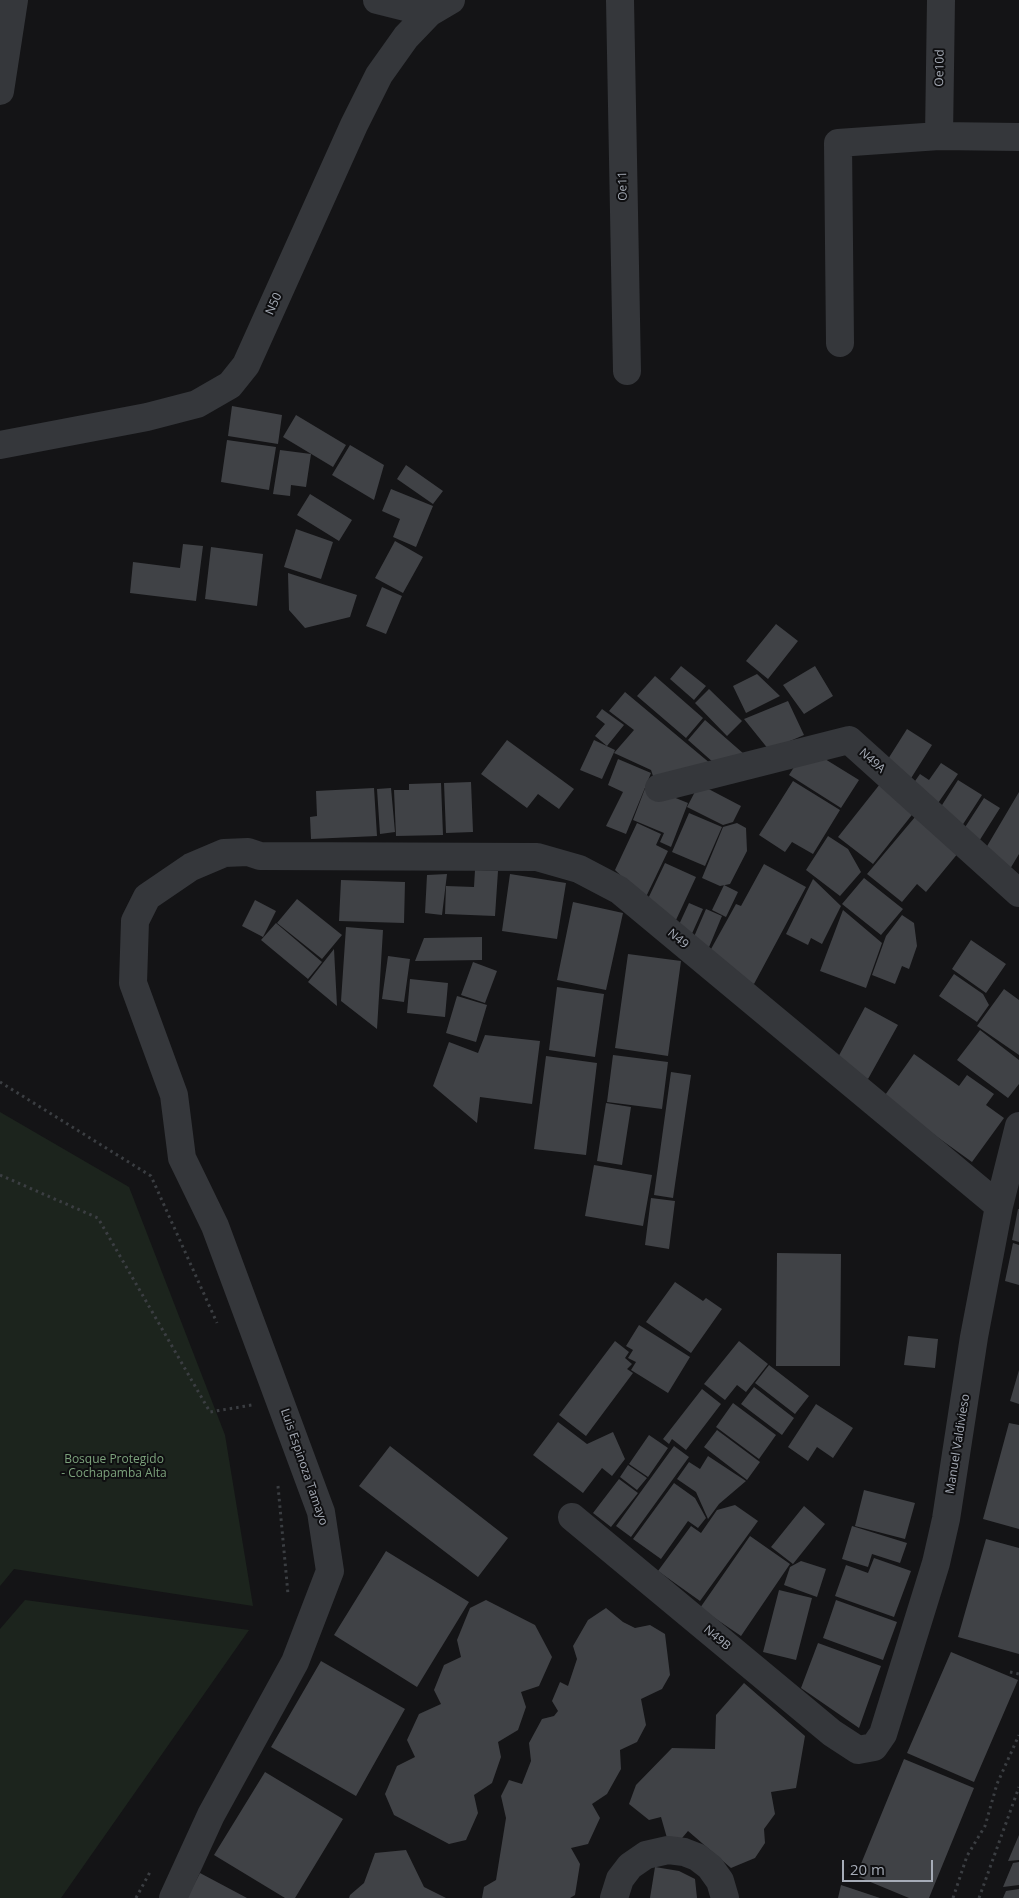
<!DOCTYPE html>
<html>
<head>
<meta charset="utf-8">
<style>
  body { margin:0 }
  #map { position:relative; width:1019px; height:1898px; overflow:hidden; background:#141416; font-family:"Open Sans",sans-serif }
  canvas { display:block }
  .scale { position:absolute; left:842px; top:1860px; width:91px; height:22px; box-sizing:border-box; border:2px solid #a6acb7; border-top:0; padding-left:6px; font-size:15px; line-height:18px; white-space:nowrap; color:#a6acb7; -webkit-text-stroke:4px #0f0f11; paint-order:stroke }
</style>
</head>
<body>
<div id="map">
<canvas width="1019" height="1898"></canvas>
<div class="scale">20 m</div>
</div>
<script>
const c = document.querySelector('canvas').getContext('2d');
c.lineJoin = 'round';
function paint(path, color) {
  c.fillStyle = color;
  c.fill(path, 'evenodd');
}
function shape(rows) {
  const path = new Path2D();
  for (const r of rows) {
    path.moveTo(r[0], r[1]);
    for (let i = 2; i < r.length; i += 2) path.lineTo(r[i], r[i + 1]);
  }
  return path;
}
function stroke(path, color, width, dash) {
  c.strokeStyle = color;
  c.lineWidth = width;
  c.lineCap = dash ? 'butt' : 'round';
  c.setLineDash(dash || []);
  c.stroke(path);
}
function write(font, color, halo, rows, align = 'center') {
  c.font = font + ' "Open Sans",sans-serif';
  c.lineWidth = 4;
  c.setLineDash([]);
  c.textBaseline = 'middle';
  c.strokeStyle = halo;
  c.fillStyle = color;
  for (const [text, x, y, turn = 0] of rows) {
    c.save();
    c.translate(x, y);
    c.rotate((+turn || 0) * Math.PI / 180);
    c.textAlign = isNaN(turn) ? turn : align;
    if (halo) c.strokeText(text, 0, 0);
    c.fillText(text, 0, 0);
    c.restore();
  }
}
const green = shape([
  [0,1112,129,1187,225,1435,253,1606,14,1569,0,1586],
  [25,1600,249,1630,61,1898,0,1898,0,1629]
]);
const building = shape([
  [232,406,282,415,278,444,228,436],
  [296,415,346,445,333,467,283,437],
  [227,440,276,447,269,490,221,482],
  [350,445,384,465,374,500,332,475],
  [280,450,311,454,306,487,291,485,290,496,273,494],
  [406,465,443,491,433,504,397,479],
  [391,489,433,506,416,547,393,537,400,519,382,511],
  [310,494,352,520,339,541,297,515],
  [296,529,333,542,321,579,284,567],
  [395,541,423,557,403,593,375,578],
  [183,544,203,546,196,601,130,593,133,562,180,568],
  [211,547,263,554,257,606,205,599],
  [288,573,357,595,350,617,305,628,289,610],
  [382,587,402,596,386,634,366,626],
  [776,624,798,641,768,679,746,661],
  [681,666,706,686,694,700,670,679],
  [815,666,833,696,804,714,783,685],
  [757,674,780,696,746,713,733,686],
  [655,676,703,718,686,738,637,696],
  [709,689,742,721,727,736,695,703],
  [625,692,711,764,655,782,651,770,614,753,634,730,609,711],
  [788,701,804,735,769,750,744,719],
  [602,709,624,725,607,746,595,736,605,724,596,717],
  [705,720,744,754,714,763,688,740],
  [907,729,932,745,908,783,883,767],
  [507,740,574,789,559,809,538,794,527,808,481,774],
  [594,740,615,750,602,779,580,770],
  [812,751,859,780,841,808,789,775,803,753],
  [618,759,651,773,626,834,606,826,623,792,608,785],
  [941,763,958,774,934,809,908,791,920,774,929,780],
  [958,780,982,795,958,832,935,816],
  [793,781,840,810,813,854,792,842,785,852,759,835],
  [471,782,473,832,446,833,444,783],
  [441,783,443,835,396,836,394,790,409,790,409,784],
  [699,784,741,806,733,822,723,825,687,807],
  [880,784,915,811,873,864,838,837],
  [646,786,688,803,671,847,660,842,664,833,633,820],
  [374,788,377,836,311,839,310,817,317,816,316,791],
  [391,788,395,832,380,834,377,789],
  [1019,792,1019,854,1010,869,983,853],
  [984,798,1000,808,976,846,960,835],
  [689,813,722,827,705,866,672,852],
  [915,817,959,852,926,892,917,884,902,902,867,874],
  [637,823,661,834,656,845,668,851,645,899,615,870],
  [737,823,746,828,747,851,730,884,720,886,702,878,723,827],
  [828,836,848,849,861,872,840,896,806,870],
  [665,863,696,877,676,920,645,905],
  [764,864,806,887,754,984,706,958,736,904,741,906],
  [475,870,498,871,495,916,445,914,446,886,474,887],
  [447,874,442,915,425,913,427,875],
  [510,874,566,883,557,939,502,931],
  [864,878,903,909,881,935,842,904],
  [813,879,841,906,822,944,811,938,808,945,786,934],
  [341,880,405,882,404,923,339,921],
  [724,885,738,892,726,917,712,910],
  [297,899,342,935,322,959,277,923],
  [255,900,276,911,263,937,242,926],
  [573,902,623,913,606,990,557,980],
  [689,903,703,909,690,938,676,931],
  [706,909,722,916,707,952,693,939],
  [843,910,882,943,866,988,820,971],
  [902,915,914,923,917,946,909,969,902,966,895,984,872,975,886,936],
  [276,923,322,962,308,979,261,940],
  [346,927,383,930,377,1029,341,1001],
  [482,937,482,960,415,961,424,938],
  [971,940,1006,964,986,993,952,969],
  [334,949,337,1006,308,982],
  [628,954,681,961,668,1056,615,1048],
  [388,956,410,959,404,1002,382,999],
  [473,962,497,971,485,1003,461,995],
  [954,974,983,994,989,1005,977,1022,939,996],
  [410,979,448,983,445,1017,407,1013],
  [557,987,604,994,595,1057,549,1050],
  [1004,989,1019,1000,1019,1055,977,1026],
  [457,996,487,1005,476,1042,446,1033],
  [865,1007,898,1025,868,1079,836,1061],
  [980,1030,1019,1060,1019,1084,1008,1098,957,1060],
  [485,1035,540,1041,532,1104,480,1097,477,1123,433,1086,449,1042,478,1053],
  [914,1054,959,1086,967,1075,994,1094,986,1105,1004,1118,972,1162,883,1098],
  [613,1055,668,1062,662,1109,607,1102],
  [546,1056,597,1063,586,1155,534,1149],
  [671,1072,691,1075,673,1198,654,1195],
  [606,1103,631,1107,622,1165,597,1161],
  [594,1165,652,1175,643,1226,585,1216],
  [651,1198,675,1201,669,1249,645,1245],
  [1018,1209,1019,1209,1019,1242,1012,1240],
  [1013,1243,1019,1245,1019,1285,1005,1281],
  [777,1253,841,1254,840,1366,776,1366],
  [675,1282,703,1301,706,1298,722,1309,691,1353,646,1322],
  [639,1325,690,1357,668,1393,631,1370,636,1362,628,1358,633,1350,626,1346],
  [908,1336,938,1339,935,1368,904,1365],
  [615,1341,629,1352,625,1358,632,1364,627,1369,633,1373,586,1436,559,1415],
  [739,1341,768,1364,746,1392,737,1385,725,1400,704,1384],
  [769,1365,809,1396,795,1414,755,1383],
  [1019,1370,1019,1404,1010,1401],
  [754,1387,794,1418,782,1435,741,1404],
  [702,1389,721,1404,686,1450,672,1439,669,1444,663,1439],
  [733,1403,776,1435,759,1459,716,1427],
  [816,1404,853,1428,833,1458,817,1447,808,1461,788,1447],
  [558,1422,587,1444,613,1432,625,1459,612,1476,602,1468,583,1493,533,1455],
  [1009,1423,1019,1425,1019,1529,983,1519],
  [717,1430,760,1462,747,1480,704,1447],
  [649,1435,668,1448,648,1477,629,1464],
  [390,1446,508,1538,478,1577,359,1486],
  [674,1446,689,1457,631,1537,616,1526],
  [708,1456,746,1481,719,1504,708,1519,696,1492,677,1479,689,1462,700,1469],
  [628,1465,647,1478,637,1490,620,1477],
  [619,1479,638,1493,611,1527,593,1513],
  [674,1483,695,1498,706,1518,698,1528,688,1521,661,1559,633,1539],
  [864,1490,915,1503,905,1539,855,1526],
  [735,1505,758,1521,700,1601,658,1571,691,1526,701,1533,717,1510],
  [804,1506,825,1524,793,1564,771,1547],
  [852,1526,907,1543,900,1563,872,1554,868,1567,842,1559],
  [750,1536,790,1564,741,1636,700,1608],
  [986,1539,1019,1548,1019,1654,958,1637],
  [386,1551,469,1602,417,1687,334,1635],
  [874,1558,911,1571,894,1617,835,1596,846,1565,868,1573],
  [801,1561,826,1569,817,1597,784,1585,790,1567],
  [779,1590,812,1598,796,1660,763,1652],
  [486,1600,535,1625,552,1657,539,1686,521,1692,526,1707,518,1730,498,1742,501,1757,492,1783,474,1795,478,1813,466,1840,449,1844,394,1815,385,1794,397,1766,415,1757,407,1740,419,1714,441,1704,434,1690,444,1665,461,1657,457,1640,470,1608],
  [836,1600,897,1622,883,1660,823,1638],
  [606,1608,623,1622,635,1628,650,1625,665,1634,670,1675,662,1689,641,1699,646,1725,637,1742,620,1750,621,1769,607,1794,592,1804,600,1818,588,1844,571,1848,580,1864,575,1895,570,1898,482,1898,484,1887,496,1880,506,1818,501,1796,509,1780,522,1784,531,1761,529,1743,542,1719,554,1716,558,1711,552,1701,560,1682,568,1686,577,1659,573,1646,588,1620],
  [818,1643,881,1666,859,1728,801,1688],
  [951,1652,1018,1680,974,1782,907,1753],
  [321,1661,405,1709,356,1796,271,1747],
  [744,1683,805,1736,796,1788,771,1792,775,1814,764,1829,765,1843,755,1858,731,1868,688,1831,677,1844,667,1838,661,1817,649,1820,629,1804,636,1785,672,1748,715,1749,716,1715],
  [904,1759,974,1788,929,1898,909,1898,856,1876],
  [265,1772,343,1819,295,1898,285,1898,214,1855],
  [1019,1835,1019,1860,1008,1861],
  [406,1850,424,1887,446,1898,349,1898,350,1895,364,1883,375,1853],
  [1019,1862,1019,1885,1003,1887,1013,1863],
  [655,1867,679,1871,695,1879,697,1898,650,1898],
  [200,1873,247,1898,187,1898],
  [841,1885,880,1898,838,1898],
  [1019,1889,1019,1898,1003,1898,1006,1891]
]);
const path = shape([
  [0,1082,151,1176,217,1323],
  [0,1175,98,1218,210,1412,252,1405],
  [278,1486,288,1594],
  [1010,1672,1019,1674],
  [136,1898,150,1872],
  [953,1898,967,1856,985,1826,997,1784,1019,1735],
  [979,1898,1019,1787]
]);
const minor = shape([
  [377,0,429,13],
  [620,0,627,371],
  [0,91,14,0],
  [939,136,941,0],
  [840,343,838,143,939,136,1019,137],
  [0,445,147,417,197,404,230,385,246,365,354,125,379,75,406,37,429,13,451,0],
  [659,788,849,740,1019,893],
  [572,1517,832,1733,858,1750,874,1747,883,1734,936,1563,946,1519,974,1337,999,1206,1019,1126],
  [173,1898,211,1815,295,1662,330,1571,321,1512,215,1226,182,1158,174,1095,133,983,135,921,147,897,191,867,224,853,248,852,260,856,537,857,579,869,619,890,999,1206],
  [614,1898,620,1879,630,1866,646,1855,668,1850,684,1852,697,1857,710,1867,720,1881,725,1898]
]);
const streetNames = [
  ["Oe10d",940,68,-89],
  ["Oe11",623,186,-91],
  ["N50",274,304,-66],
  ["N49A",872,761,42],
  ["N49",678,939,40],
  ["Manuel Valdivieso",958,1444,-81],
  ["Luis Espinoza Tamayo",304,1467,71],
  ["N49B",717,1638,40]
];
const parkNames = [
  ["Bosque Protegido",114,1460],
  ["- Cochapamba Alta",114,1474]
];
paint(green, '#1c241d');
paint(building, '#404246');
stroke(path, '#3b3e42', 3, [2.5, 4]);
stroke(minor, '#35373b', 28);
write('12px', '#a6acb7', '#0f0f11', streetNames);
write('12px', '#7ca27c', '#0f0f11', parkNames);
</script>
</body>
</html>
